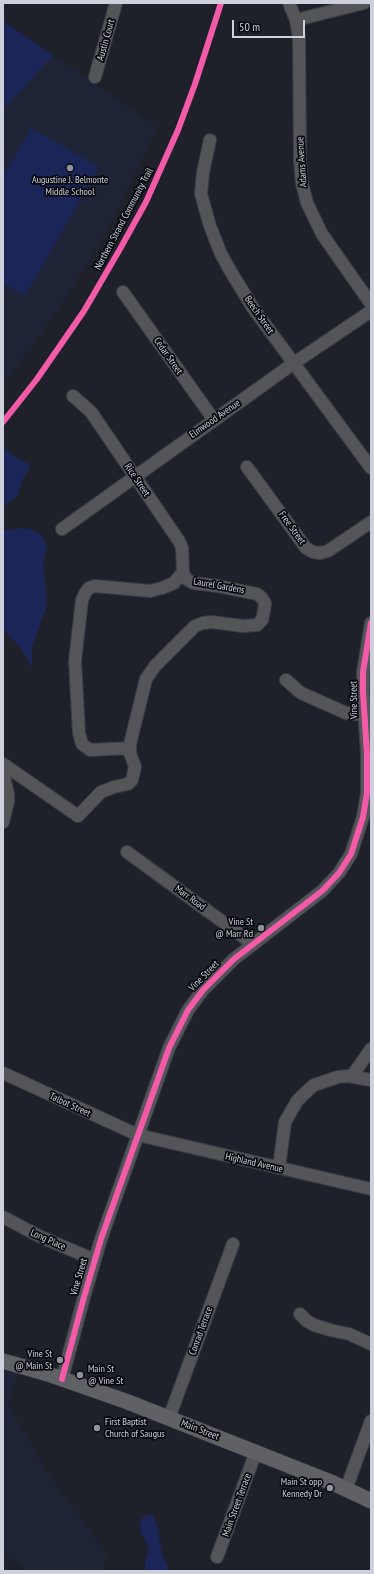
<!DOCTYPE html>
<html>
<head>
<meta charset="utf-8">
<style>
  body { margin:0 }
  #map { position:relative; width:374px; height:1574px; overflow:hidden; background:#1e2129; font-family:"PT Sans Narrow",sans-serif }
  canvas { display:block }
  .frame { position:absolute; inset:0; border:4px solid #ced1db; pointer-events:none }
  .scale { position:absolute; left:232px; top:20px; width:73px; height:18px; box-sizing:border-box; border:2px solid #ced1db; border-top:0; padding-left:5px; font-size:12px; line-height:14px; white-space:nowrap; color:#ced1db; -webkit-text-stroke:3px #07090f; paint-order:stroke }
</style>
</head>
<body>
<div id="map">
<canvas width="374" height="1574"></canvas>
<div class="frame"></div>
<div class="scale">50 m</div>
</div>
<script>
const c = document.querySelector('canvas').getContext('2d');
c.lineJoin = 'round';
function paint(path, color) {
  c.fillStyle = color;
  c.fill(path, 'evenodd');
}
function shape(rows) {
  const path = new Path2D();
  for (const r of rows) {
    path.moveTo(r[0], r[1]);
    for (let i = 2; i < r.length; i += 2) path.lineTo(r[i], r[i + 1]);
  }
  return path;
}
function stroke(path, color, width, dash) {
  c.strokeStyle = color;
  c.lineWidth = width;
  c.lineCap = dash ? 'butt' : 'round';
  c.setLineDash(dash || []);
  c.stroke(path);
}
function write(font, color, halo, rows, align = 'center') {
  c.font = font + ' "PT Sans Narrow",sans-serif';
  c.lineWidth = 3.5;
  c.setLineDash([]);
  c.textBaseline = 'middle';
  c.strokeStyle = halo;
  c.fillStyle = color;
  for (const [text, x, y, turn = 0] of rows) {
    c.save();
    c.translate(x, y);
    c.rotate((+turn || 0) * Math.PI / 180);
    c.textAlign = isNaN(turn) ? turn : align;
    if (halo) c.strokeText(text, 0, 0);
    c.fillText(text, 0, 0);
    c.restore();
  }
}
const built = shape([
  [3,12,9,25,157,126,118,210,74,285,46,326,3,386],
  [3,1365,19,1371,8,1404,49,1475,106,1553,103,1571,27,1571,3,1554]
]);
const green = shape([
  [3,21,53,55,3,110],
  [31,128,99,167,25,296,3,283,3,177],
  [4,448,19,459,29,464,30,468,23,479,17,497,3,506],
  [25,528,31,529,41,535,47,545,43,566,47,597,46,609,32,647,32,668,23,651,3,629,3,530],
  [150,1513,154,1517,157,1525,162,1553,169,1571,146,1571,145,1566,145,1559,149,1552,146,1541,141,1533,140,1524,142,1518]
]);
const minor = shape([
  [289,3,296,20,299,37,300,160,302,183,307,203,322,234,371,304],
  [296,20,364,3],
  [95,77,116,3],
  [210,140,203,172,201,194,210,226,221,254,231,272,253,308,371,468],
  [123,292,214,420],
  [247,467,306,548,313,552,320,553,328,551,371,522],
  [62,529,294,363,371,311],
  [286,680,301,693,346,713,363,715,369,713],
  [130,748,90,750,82,744,79,733,75,661,82,600,85,593,89,588,95,586,150,591,162,588,174,583,183,572],
  [3,764,78,816,101,792,114,787,128,784,132,780,135,767,130,753,130,744,146,679,155,666,195,626,203,623,211,622,243,626,257,625,262,620,264,611,265,603,262,598,257,594,218,586,193,583,185,578,183,572,182,548,179,541,91,412,73,396],
  [3,773,8,794,8,802,3,822],
  [127,852,253,944],
  [3,1073,138,1135,371,1189],
  [352,1076,371,1049],
  [279,1168,285,1122,297,1101,305,1093,314,1085,338,1077,348,1076,371,1080],
  [3,1217,41,1237,95,1260],
  [300,1314,307,1321,314,1325,330,1330,349,1334,371,1344],
  [62,1379,84,1297,101,1239,169,1048,188,1010,203,990,234,959,322,891,339,873,351,854,363,817,367,793,367,754,363,692,363,672,371,623],
  [169,1418,233,1244],
  [346,1489,371,1421],
  [217,1557,256,1452]
]);
const major = shape([
  [3,1361,48,1374,128,1402,333,1483,371,1501]
]);
const cycleway = shape([
  [3,422,37,379,84,311,120,249,146,202,178,130,195,84,221,3],
  [62,1379,84,1297,101,1239,169,1048,188,1010,203,990,234,959,322,891,339,873,351,854,363,817,367,793,367,754,363,692,363,672,371,623]
]);
const markers = [
  [70,168,4,"#90939d"],
  [261,928,4,"#90939d"],
  [60,1360,4,"#90939d"],
  [80,1375,4,"#90939d"],
  [97,1428,4,"#90939d"],
  [330,1488,4,"#90939d"]
];
const streetNames = [
  ["Austin Court",106,40,-74],
  ["Adams Avenue",302,162,-94],
  ["Northern Strand Community Trail",124,219,-62],
  ["Beech Street",259,315,55],
  ["Cedar Street",168,356,55],
  ["Elmwood Avenue",215,419,-35],
  ["Rice Street",137,480,56],
  ["Free Street",292,528,54],
  ["Laurel Gardens",219,586,10],
  ["Vine Street",354,700,-91],
  ["Marr Road",190,898,36],
  ["Vine Street",204,976,-46],
  ["Talbot Street",70,1105,25],
  ["Highland Avenue",254,1163,13],
  ["Long Place",48,1240,24],
  ["Vine Street",79,1277,-74],
  ["Conrad Terrace",201,1331,-70],
  ["Main Street",200,1430,21],
  ["Main Street Terrace",237,1505,-70]
];
const poiNames = [
  ["Augustine J. Belmonte",70,180,"center"],
  ["Middle School",70,192,"center"],
  ["Vine St",253,922],
  ["@ Marr Rd",253,934],
  ["Vine St",52,1354],
  ["@ Main St",52,1366],
  ["Main St",88,1369,"left"],
  ["@ Vine St",88,1381,"left"],
  ["First Baptist",105,1422,"left"],
  ["Church of Saugus",105,1434,"left"],
  ["Main St opp",322,1482],
  ["Kennedy Dr",322,1494]
];
paint(built, '#1e2435');
paint(green, '#1b2557');
stroke(minor, '#3b3e45', 14);
stroke(major, '#3b3e45', 16);
stroke(minor, '#535559', 12);
stroke(major, '#5f6164', 15);
stroke(cycleway, '#f35aa7', 6);
for (const [x, y, r, color] of markers) {
  const dot = new Path2D();
  dot.arc(x, y, r, 0, 2 * Math.PI);
  c.fillStyle = color;
  c.fill(dot);
  stroke(dot, '#07090f', 1.5);
}
write('10px', '#ced1db', '#07090f', streetNames);
write('10px', '#ced1db', '#07090f', poiNames, 'right');
</script>
</body>
</html>
